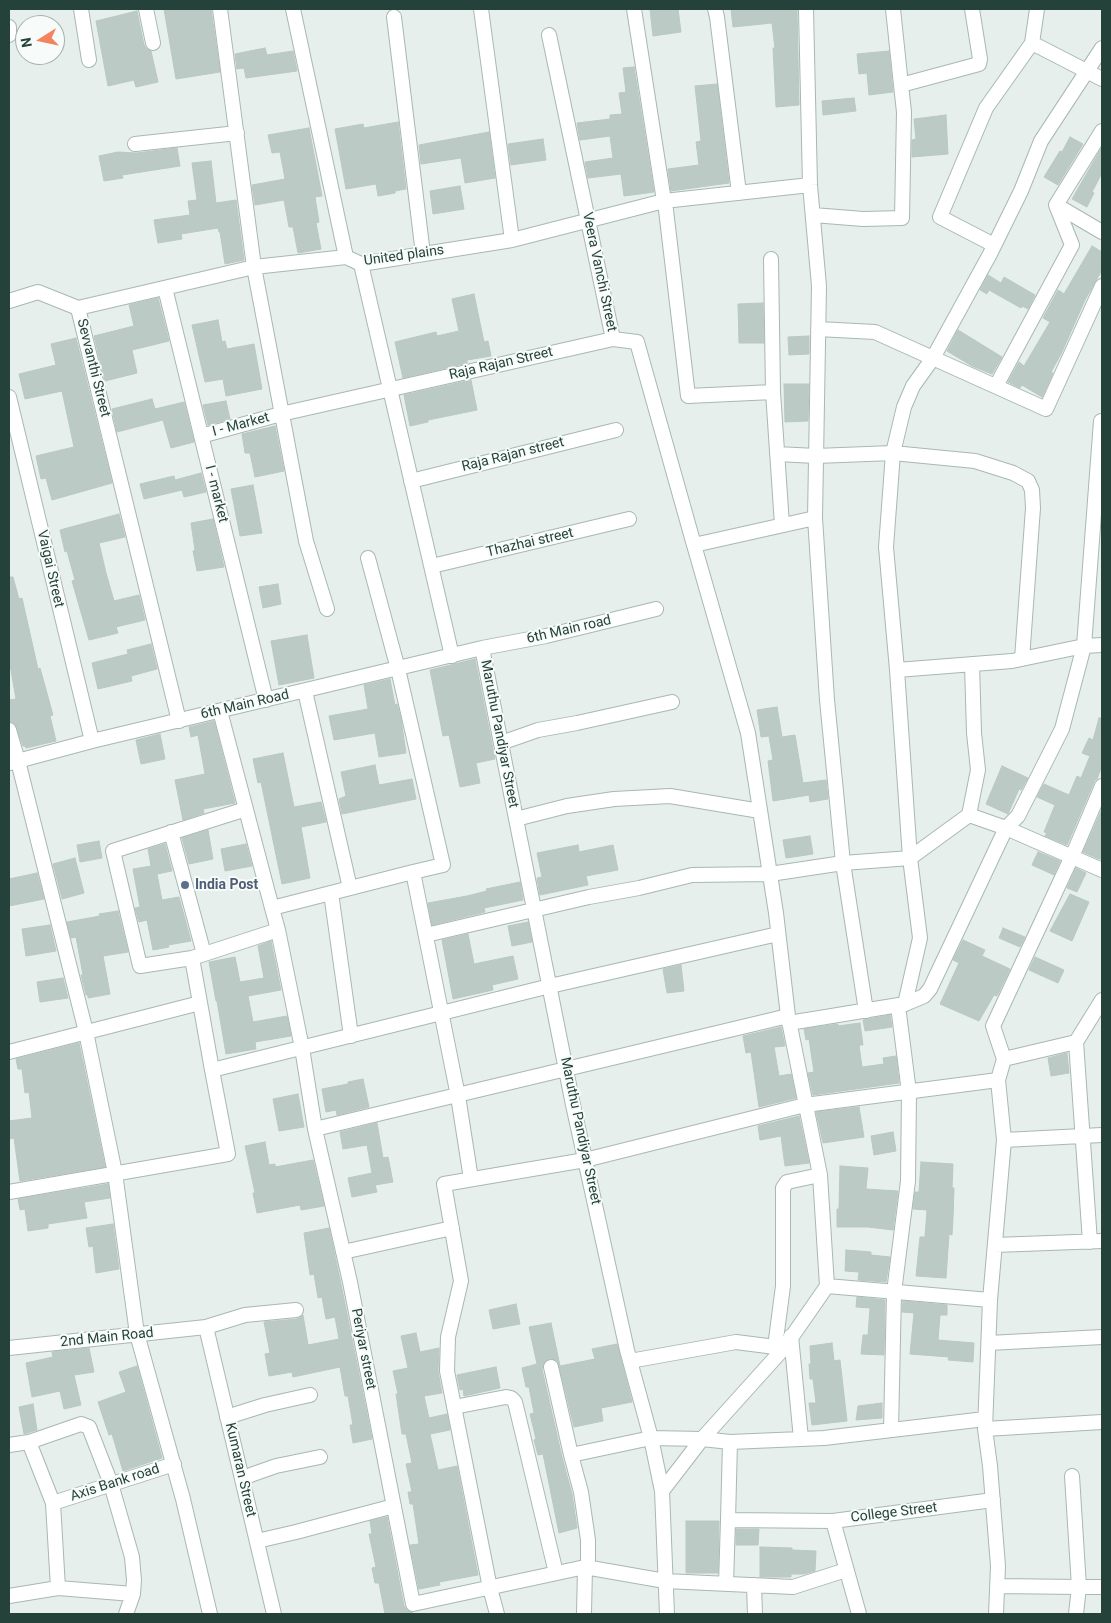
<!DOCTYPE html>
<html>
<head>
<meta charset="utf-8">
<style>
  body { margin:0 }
  #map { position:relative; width:1111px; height:1623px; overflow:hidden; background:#e6efeb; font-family:Roboto,sans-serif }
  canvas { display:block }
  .frame { position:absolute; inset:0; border:10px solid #24423a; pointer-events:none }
  .north { position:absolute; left:15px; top:15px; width:50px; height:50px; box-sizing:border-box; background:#f7fbf9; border:1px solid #a3b1ad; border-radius:50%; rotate:260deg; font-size:14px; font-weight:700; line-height:20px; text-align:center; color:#24423a }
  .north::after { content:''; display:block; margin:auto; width:18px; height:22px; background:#f4845f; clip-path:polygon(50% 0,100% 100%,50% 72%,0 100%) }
</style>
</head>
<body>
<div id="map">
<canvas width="1111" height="1623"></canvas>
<div class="frame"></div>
<div class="north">N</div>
</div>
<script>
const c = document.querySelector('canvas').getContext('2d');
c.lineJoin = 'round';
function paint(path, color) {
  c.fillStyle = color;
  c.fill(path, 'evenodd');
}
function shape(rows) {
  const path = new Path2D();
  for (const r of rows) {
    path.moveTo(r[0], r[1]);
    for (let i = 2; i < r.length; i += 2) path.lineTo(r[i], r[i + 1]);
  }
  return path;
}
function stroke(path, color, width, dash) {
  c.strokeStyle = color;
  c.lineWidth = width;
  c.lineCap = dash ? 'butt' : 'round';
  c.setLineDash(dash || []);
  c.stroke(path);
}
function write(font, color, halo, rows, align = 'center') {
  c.font = font + ' Roboto,sans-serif';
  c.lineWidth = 4;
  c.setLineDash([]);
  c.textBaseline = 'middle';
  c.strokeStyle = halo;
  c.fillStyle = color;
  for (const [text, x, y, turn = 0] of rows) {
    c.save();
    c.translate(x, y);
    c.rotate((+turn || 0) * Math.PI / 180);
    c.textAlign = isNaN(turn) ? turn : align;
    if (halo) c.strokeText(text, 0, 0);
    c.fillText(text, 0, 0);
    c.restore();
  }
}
const building = shape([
  [164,9,211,9,220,72,176,79,164,9],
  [650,9,678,9,681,32,653,36,650,9],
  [731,9,797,9,799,105,776,107,773,48,775,48,772,23,733,27,731,9],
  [137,11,144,45,147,49,151,51,158,82,136,87,134,80,108,86,96,21,137,11],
  [265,48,267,55,293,51,297,71,246,78,244,68,237,69,235,54,265,48],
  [889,51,893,92,869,95,867,73,859,74,857,54,889,51],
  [634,67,654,192,624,196,621,174,588,178,585,162,613,158,610,136,580,140,577,123,610,119,610,115,622,114,619,93,626,92,623,68,634,67],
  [717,84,729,183,671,191,668,169,699,165,696,142,701,141,695,86,717,84],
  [854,98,856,111,823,115,822,101,854,98],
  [946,115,948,154,912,157,912,140,916,139,914,119,946,115],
  [398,122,406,189,395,191,395,193,378,196,376,184,346,189,335,129,363,124,364,128,398,122],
  [309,128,322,196,315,197,319,222,316,223,321,249,298,253,293,227,289,227,284,200,255,205,252,185,285,179,280,152,272,153,268,135,309,128],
  [489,132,495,178,465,183,461,158,421,164,419,145,489,132],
  [1070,137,1083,144,1058,185,1044,177,1060,151,1062,152,1070,137],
  [543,139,546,160,511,165,508,144,543,139],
  [1102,147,1102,173,1092,192,1094,193,1087,207,1072,199,1102,147],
  [177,148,180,166,122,175,123,178,104,181,99,156,118,152,136,153,177,148],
  [211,161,216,203,236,200,244,260,225,264,220,232,219,232,218,228,181,234,182,239,158,243,154,220,190,215,188,201,197,200,192,163,211,161],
  [460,186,464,209,433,214,430,191,460,186],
  [1092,246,1102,252,1102,270,1085,300,1061,354,1051,372,1053,373,1042,397,1022,385,1020,388,1008,382,1019,362,1024,366,1050,322,1043,318,1058,290,1064,294,1092,246],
  [988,275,1001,283,1004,277,1035,295,1028,309,1022,306,1021,308,989,290,987,294,980,290,988,275],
  [474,294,484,342,488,341,491,356,467,360,467,363,403,378,395,342,436,332,437,336,459,331,452,299,474,294],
  [158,298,169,341,132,350,137,373,105,381,94,336,134,326,129,305,158,298],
  [763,303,764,343,739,343,738,304,763,303],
  [218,320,222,342,225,341,227,349,254,344,262,389,226,396,223,379,205,382,192,325,218,320],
  [958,330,1002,357,992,374,972,366,947,351,958,330],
  [809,336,809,354,789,355,788,337,809,336],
  [76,338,112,483,52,500,46,478,41,479,36,456,74,447,62,391,25,399,19,374,56,365,51,344,76,338],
  [471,380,477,410,428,420,428,422,410,426,404,395,471,380],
  [784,384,809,384,808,421,785,422,784,384],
  [152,399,155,409,184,402,194,442,171,448,163,420,117,432,112,409,152,399],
  [226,401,230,419,208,425,203,405,226,401],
  [275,426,284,471,255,477,250,453,245,453,242,434,275,426],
  [201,473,206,492,184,497,182,490,144,499,140,484,174,476,175,480,201,473],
  [253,485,262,533,240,536,231,489,253,485],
  [119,514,125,537,99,543,106,573,114,601,139,595,145,620,116,627,118,633,89,640,72,581,75,580,67,551,65,552,60,530,119,514],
  [213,519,224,567,197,571,193,551,195,550,191,523,213,519],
  [9,577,13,577,19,599,22,598,38,669,40,668,53,715,50,716,56,741,26,748,25,746,23,746,15,724,9,721,9,700,16,699,9,659,9,577],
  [278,584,281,604,263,608,259,587,278,584],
  [307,635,314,678,279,685,271,641,307,635],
  [151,644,157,669,131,676,132,681,98,689,92,663,128,654,127,650,151,644],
  [475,659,495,759,476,763,480,783,460,787,449,735,443,736,430,670,475,659],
  [390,679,395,705,397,704,401,719,406,753,379,757,375,733,334,740,329,716,368,709,364,685,390,679],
  [777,707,782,737,795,735,803,783,826,780,828,799,810,802,809,795,773,801,768,761,773,760,769,736,761,737,757,710,777,707],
  [1099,718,1102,718,1102,766,1097,779,1095,780,1067,845,1045,836,1047,833,1044,832,1055,805,1037,797,1044,784,1069,795,1077,776,1081,778,1090,756,1082,753,1089,738,1093,740,1099,718],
  [214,721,235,803,203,809,204,813,183,820,175,780,205,774,198,735,191,737,189,727,214,721],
  [160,734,165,759,141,764,136,740,160,734],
  [283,753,294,807,321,802,326,822,301,827,310,878,282,884,261,782,258,783,253,759,283,753],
  [375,765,379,785,412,779,416,799,342,814,339,799,346,796,341,772,375,765],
  [1002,766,1028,778,1021,790,1019,789,1008,814,986,804,1002,766],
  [1102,809,1102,859,1099,859,1083,852,1102,809],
  [208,830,213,859,189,864,182,838,208,830],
  [810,836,813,854,786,858,783,840,810,836],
  [99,841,102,858,80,862,77,845,99,841],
  [165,844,172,871,157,874,162,900,179,897,191,941,168,945,169,947,153,950,147,920,139,922,135,908,140,907,133,869,151,866,148,849,165,844],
  [246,844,252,866,225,871,221,849,246,844],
  [578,845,579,852,613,845,618,870,586,876,588,885,540,895,537,878,542,877,537,853,578,845],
  [1038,852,1060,861,1054,875,1032,865,1038,852],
  [75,858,84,893,62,899,53,864,75,858],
  [1076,868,1086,873,1077,892,1067,888,1076,868],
  [37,873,44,899,9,906,9,879,37,873],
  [520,882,523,900,484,908,485,912,432,925,428,903,467,896,487,891,486,889,520,882],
  [1070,894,1089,902,1072,941,1050,931,1070,894],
  [118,911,128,952,103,956,110,994,88,998,88,995,86,995,81,975,83,975,76,937,71,938,67,922,100,916,99,914,118,911],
  [528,922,532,942,512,946,508,926,528,922],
  [50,925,56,951,26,956,22,929,50,925],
  [1003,928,1025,937,1020,947,999,938,1003,928],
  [468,934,474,964,513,956,518,979,492,985,493,990,453,999,442,940,468,934],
  [963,940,985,950,982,956,1010,969,997,996,994,995,979,1021,940,1004,959,963,953,960,963,940],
  [271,941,281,990,248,996,253,1022,287,1016,291,1036,255,1042,256,1049,226,1054,217,1001,216,1001,209,962,235,957,240,982,264,978,258,946,271,941],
  [1035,957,1064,970,1058,983,1029,970,1035,957],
  [681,965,684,991,667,993,663,969,681,965],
  [63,978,68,998,40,1002,37,982,63,978],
  [890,1015,892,1027,865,1031,863,1020,890,1015],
  [860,1023,863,1045,859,1045,862,1067,884,1064,883,1058,896,1056,899,1083,813,1095,808,1073,814,1072,809,1039,806,1040,804,1029,838,1024,838,1026,860,1023],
  [781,1027,785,1046,774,1047,779,1076,791,1074,796,1098,759,1107,751,1052,746,1053,743,1036,781,1027],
  [79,1043,105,1167,20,1181,14,1138,9,1139,9,1121,32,1118,29,1092,25,1093,22,1069,18,1069,16,1059,79,1043],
  [1067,1053,1069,1073,1051,1076,1048,1058,1067,1053],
  [363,1079,369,1107,337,1115,336,1110,326,1112,322,1089,348,1084,348,1082,363,1079],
  [298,1094,304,1127,279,1131,273,1099,298,1094],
  [859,1107,864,1137,823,1143,816,1112,859,1107],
  [799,1116,809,1163,785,1166,781,1136,760,1140,758,1126,799,1116],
  [377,1123,383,1158,388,1157,393,1182,375,1185,377,1192,352,1197,348,1178,372,1173,367,1145,343,1149,340,1132,377,1123],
  [893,1132,896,1151,874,1155,871,1136,893,1132],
  [265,1142,269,1165,275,1164,275,1167,313,1160,324,1206,301,1210,300,1205,257,1213,253,1193,255,1193,245,1146,265,1142],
  [921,1162,953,1164,952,1188,954,1188,953,1218,952,1235,949,1234,946,1278,916,1276,920,1237,925,1237,927,1210,913,1209,915,1192,919,1192,921,1162],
  [840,1166,868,1168,866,1189,898,1191,893,1230,868,1227,837,1227,837,1209,839,1209,840,1166],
  [108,1184,110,1198,84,1202,87,1218,48,1224,48,1228,28,1231,25,1209,20,1210,18,1199,108,1184],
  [113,1224,119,1269,96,1273,93,1246,89,1247,86,1228,113,1224],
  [329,1228,341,1284,372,1439,353,1443,350,1425,353,1425,348,1396,345,1396,340,1367,293,1377,292,1372,269,1376,265,1354,270,1353,264,1322,297,1319,303,1315,308,1345,339,1339,335,1317,326,1319,322,1297,318,1298,314,1274,310,1275,304,1233,329,1228],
  [846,1250,871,1252,871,1255,890,1257,886,1282,858,1280,859,1272,845,1271,846,1250],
  [857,1297,885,1300,884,1355,861,1354,863,1335,868,1335,870,1308,856,1307,857,1297],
  [903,1301,947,1305,947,1315,940,1315,938,1340,974,1343,973,1362,948,1360,949,1357,910,1354,914,1313,902,1312,903,1301],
  [516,1304,520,1324,493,1329,489,1310,516,1304],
  [551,1323,560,1366,595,1359,592,1349,617,1344,632,1402,601,1408,603,1421,574,1427,559,1365,557,1361,550,1358,543,1364,542,1369,562,1457,572,1494,577,1528,559,1533,543,1454,538,1455,534,1440,536,1439,530,1414,534,1413,529,1387,526,1387,522,1368,537,1364,529,1327,551,1323],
  [416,1333,420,1352,439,1348,438,1371,442,1393,424,1396,429,1418,447,1414,450,1430,430,1434,438,1470,457,1466,478,1575,439,1582,440,1585,419,1589,410,1545,419,1544,413,1504,410,1504,408,1492,412,1492,406,1464,412,1463,406,1434,402,1434,396,1394,398,1394,393,1371,408,1368,401,1336,416,1333],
  [832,1343,834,1361,840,1360,847,1421,812,1425,809,1403,816,1403,813,1379,810,1379,809,1364,811,1364,810,1346,832,1343],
  [89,1348,94,1372,74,1375,81,1405,64,1409,60,1391,32,1397,26,1363,53,1357,52,1352,89,1348],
  [137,1366,162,1458,123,1471,112,1434,109,1435,98,1402,126,1392,119,1372,137,1366],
  [496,1367,500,1388,464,1396,463,1389,460,1390,457,1375,496,1367],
  [882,1403,882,1418,856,1420,858,1406,882,1403],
  [33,1404,37,1430,24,1434,19,1407,33,1404],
  [387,1517,404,1606,407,1610,413,1613,413,1614,385,1614,379,1583,375,1583,372,1568,376,1567,369,1534,372,1534,370,1521,387,1517],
  [686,1521,719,1521,718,1573,686,1573,686,1521],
  [736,1529,759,1529,758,1545,736,1545,736,1529],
  [760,1547,792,1548,792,1550,816,1551,815,1571,804,1574,791,1574,791,1577,760,1577,760,1547]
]);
const minor = shape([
  [81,9,89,60],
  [146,9,153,43],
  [220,9,254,267,346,257,361,264,512,240,664,201,810,185],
  [293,9,346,257],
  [481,9,512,240],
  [634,9,664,201,666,210,688,396,773,392,782,525],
  [715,9,717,17,739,193],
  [893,9,901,85],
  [394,17,423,254],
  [9,27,9,35],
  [549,35,613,339,637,342,694,545],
  [1032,43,1102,79],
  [1102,131,1056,205,1102,232],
  [135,144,237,133],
  [813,215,863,219,902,218,904,112,901,85,979,64,980,59,972,9],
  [994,245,940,217,986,108,1032,43,1037,9],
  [771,259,773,392],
  [361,264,452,656],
  [165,288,266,700],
  [9,301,38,292,78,308],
  [818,329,875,332,1046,409,1102,286],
  [996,386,1072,245,1056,205],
  [9,397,92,741],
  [201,436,281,414,613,339],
  [777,454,816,456,893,453,975,461,1013,473,1028,481,1032,490,1033,508,1022,659],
  [411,481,616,430],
  [815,518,827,700,843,863,866,1011],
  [368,558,398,669,443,865,413,872],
  [432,566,629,519],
  [482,648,573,1105,627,1350,651,1438,662,1491,667,1614],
  [972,664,974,733,978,770,969,815,1006,828,1102,870],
  [897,670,886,547,893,453,904,407,913,386,933,358,990,254,1021,191,1041,141,1102,48],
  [305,691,350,888],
  [220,711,272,908,413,872,458,1096,471,1179],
  [179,721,78,308,254,267,306,541,327,609],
  [9,730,18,761,86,1032,115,1173,137,1334,183,1499,210,1614],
  [501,743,538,730,577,723,672,702],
  [10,763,92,741,482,648,546,636,656,609],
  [516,819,567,806,614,799,670,796,760,811],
  [171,832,204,954],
  [331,893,351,1036],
  [272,908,278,930,192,958,212,1070,550,986,778,934],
  [278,930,302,1048,315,1129],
  [426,935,589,897,639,888,692,875,770,874,843,863,910,858,897,670,1012,661,1084,646,1102,645],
  [192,958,140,966,113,851,246,809],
  [905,1004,924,996,930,989,1006,828,1018,816,1062,729,1084,646,1101,421],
  [788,1016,776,913,748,733,694,545,815,518,819,286,810,185,806,9],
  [789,1023,905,1004,920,938,910,858,969,815],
  [1076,1042,1090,1242],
  [9,1052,200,1003],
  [1004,1059,993,1026,1074,852,1102,786],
  [998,1080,1004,1140],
  [9,1192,228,1154,212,1070],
  [995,1245,1102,1241],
  [343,1252,452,1228],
  [206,1327,274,1614],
  [791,1336,801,1439],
  [989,1343,1102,1337],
  [775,1347,783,1286,783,1188,787,1182,820,1175],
  [9,1348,206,1327,245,1315,296,1310],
  [630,1361,736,1342,783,1348],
  [551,1367,571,1455,581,1492,588,1540,588,1568],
  [454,1407,506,1397,511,1398,515,1402,556,1573],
  [227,1417,265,1405,310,1395],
  [985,1429,1102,1422],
  [891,1430,894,1292,908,1181,909,1092,898,1006],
  [29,1442,81,1424,89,1427,111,1484,132,1557,134,1580,133,1594,126,1614],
  [9,1445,29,1442,53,1503,174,1464],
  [571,1455,651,1438,702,1439,730,1442],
  [1072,1476,1079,1587,1102,1587],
  [242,1478,276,1466,320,1457],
  [662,1491,702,1439,784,1348,827,1286,990,1300],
  [53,1503,58,1588,133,1594],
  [833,1521,728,1520,730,1442,824,1438,985,1419],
  [257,1541,296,1532,394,1506],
  [585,1567,665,1581,793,1587,846,1570],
  [726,1584,728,1520],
  [754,1585,755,1614],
  [998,1586,1079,1587,1076,1614],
  [9,1596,58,1588],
  [497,1614,490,1588,447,1371,448,1337,461,1281,444,1184,585,1160,805,1105,998,1080,1004,1059,1076,1042,1102,1000],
  [584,1614,585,1567,413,1604,350,1282,315,1129,788,1016,820,1175,827,1286],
  [859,1614,833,1521,993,1500],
  [996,1614,998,1566,990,1466,985,1429,990,1300,1004,1140,1102,1135]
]);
const markers = [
  [185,885,5,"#5c6f8a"]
];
const streetNames = [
  ["United plains",404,256,-8],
  ["Veera Vanchi Street",599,272,78],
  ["Raja Rajan Street",501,364,-13],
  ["Sevvanthi Street",93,368,76],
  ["I - Market",241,425,-15],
  ["Raja Rajan street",513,455,-14],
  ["I - market",216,494,76],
  ["Thazhai street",530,543,-13],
  ["Vaigai Street",50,569,77],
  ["6th Main road",569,630,-13],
  ["6th Main Road",245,705,-13],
  ["Maruthu Pandiyar Street",499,734,79],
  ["Maruthu Pandiyar Street",580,1131,78],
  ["2nd Main Road",107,1338,-6],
  ["Periyar street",363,1349,79],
  ["Kumaran Street",240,1470,77],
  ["Axis Bank road",115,1483,-18],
  ["College Street",894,1513,-7]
];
const serviceNames = [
  ["India Post",195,885]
];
paint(building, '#bbcac4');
stroke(building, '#b8c9c2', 1);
stroke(minor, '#a8b8b2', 16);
stroke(minor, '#fff', 14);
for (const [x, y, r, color] of markers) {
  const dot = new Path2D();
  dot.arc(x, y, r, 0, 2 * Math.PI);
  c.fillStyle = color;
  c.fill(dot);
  stroke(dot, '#f7fbf9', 2);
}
write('14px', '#24423a', '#f7fbf9', streetNames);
write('bold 14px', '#4e5e75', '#f7fbf9', serviceNames, 'left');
</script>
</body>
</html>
